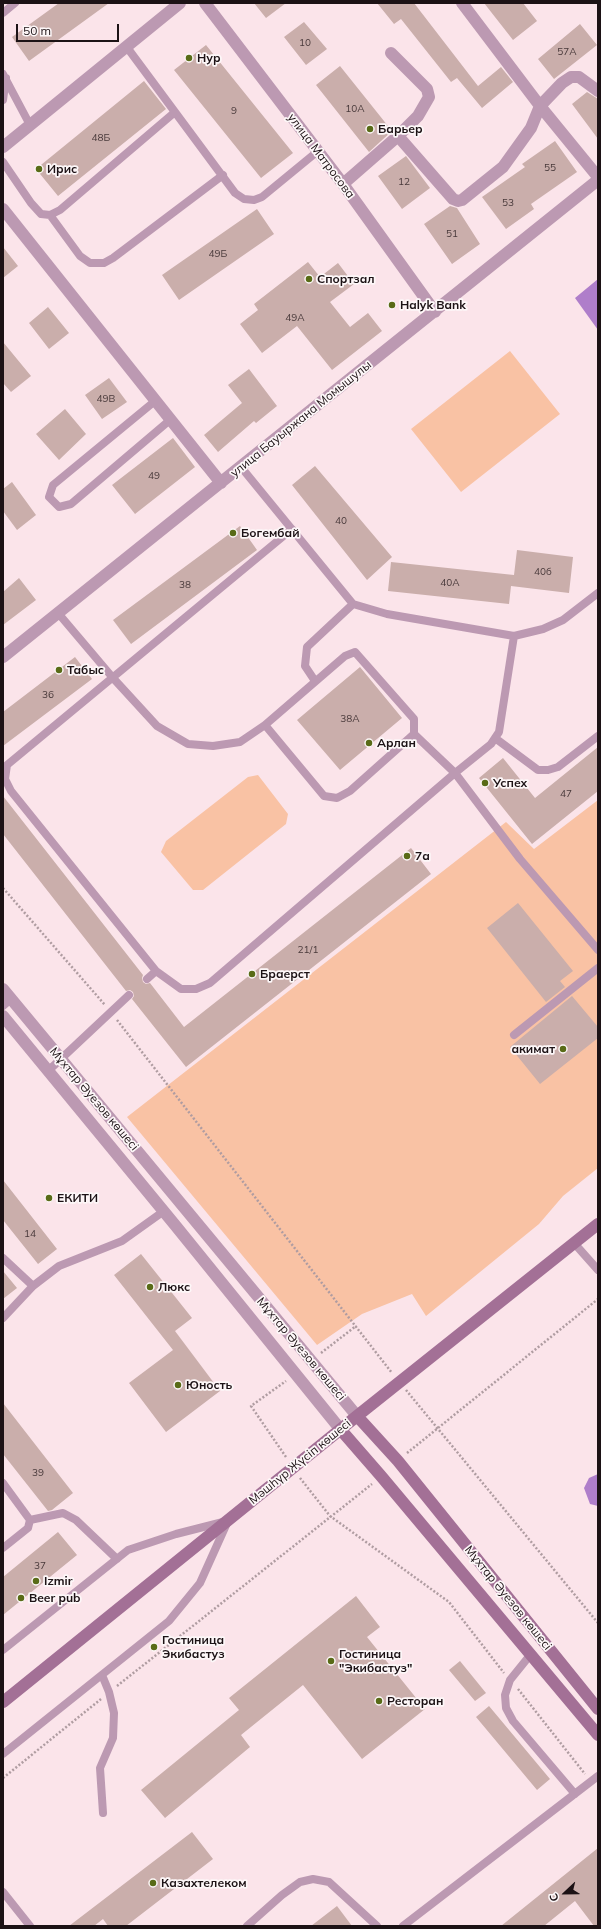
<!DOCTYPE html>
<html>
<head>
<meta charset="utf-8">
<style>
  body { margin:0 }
  #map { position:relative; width:601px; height:1929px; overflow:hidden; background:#fbe4ea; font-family:Mulish,sans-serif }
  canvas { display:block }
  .frame { position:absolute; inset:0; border:4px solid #1c1215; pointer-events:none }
  .north { position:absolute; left:545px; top:1873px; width:40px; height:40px; -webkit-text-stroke:3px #fdf7f8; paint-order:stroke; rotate:248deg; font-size:11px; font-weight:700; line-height:16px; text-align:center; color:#1c1215 }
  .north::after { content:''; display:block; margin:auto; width:14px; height:18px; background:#1c1215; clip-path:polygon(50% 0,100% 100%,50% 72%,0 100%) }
  .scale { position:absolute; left:16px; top:24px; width:103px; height:18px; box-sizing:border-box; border:2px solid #1c1215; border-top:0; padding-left:5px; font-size:12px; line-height:14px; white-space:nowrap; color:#1c1215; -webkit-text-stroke:3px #fdf7f8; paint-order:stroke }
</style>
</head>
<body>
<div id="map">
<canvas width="601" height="1929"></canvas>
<div class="frame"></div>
<div class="north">С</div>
<div class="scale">50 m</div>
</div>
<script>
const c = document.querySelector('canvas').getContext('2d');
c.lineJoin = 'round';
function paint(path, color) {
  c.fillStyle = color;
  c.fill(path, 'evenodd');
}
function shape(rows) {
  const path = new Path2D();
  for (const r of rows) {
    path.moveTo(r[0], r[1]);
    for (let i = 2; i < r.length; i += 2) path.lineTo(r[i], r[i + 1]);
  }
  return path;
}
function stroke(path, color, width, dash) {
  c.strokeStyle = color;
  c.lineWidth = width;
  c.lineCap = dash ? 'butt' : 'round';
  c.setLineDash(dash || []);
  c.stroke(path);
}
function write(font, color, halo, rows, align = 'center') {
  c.font = font + ' Mulish,sans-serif';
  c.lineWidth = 3.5;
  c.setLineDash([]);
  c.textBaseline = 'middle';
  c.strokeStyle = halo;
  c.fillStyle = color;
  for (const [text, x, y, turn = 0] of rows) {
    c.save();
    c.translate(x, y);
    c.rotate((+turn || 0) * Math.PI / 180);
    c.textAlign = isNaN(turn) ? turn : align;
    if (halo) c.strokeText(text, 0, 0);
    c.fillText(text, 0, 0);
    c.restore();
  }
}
const green = shape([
  [510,351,560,414,461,492,411,429],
  [258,775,288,814,286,824,203,890,193,890,161,852,166,841,248,777],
  [598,800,598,1168,563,1196,539,1224,426,1316,412,1294,362,1314,317,1345,127,1117,506,822,534,849]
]);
const water = shape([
  [598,279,598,330,575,298],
  [598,1474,598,1506,590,1504,584,1488,589,1478]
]);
const building = shape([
  [59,3,109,3,29,61,12,37],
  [254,3,286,3,266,18],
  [377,3,414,3,478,86,501,67,513,82,482,108,457,78,451,82,401,19,394,24],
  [484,3,523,3,537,21,513,40],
  [304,22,327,49,306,65,284,37],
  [580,24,597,45,554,79,538,59],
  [206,45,293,153,261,178,174,70],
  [340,66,392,131,369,152,316,85],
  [144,81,166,109,58,196,36,169],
  [587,92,598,99,598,139,572,104],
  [555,141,577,172,531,204,534,209,506,229,482,197,525,167,522,164],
  [406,156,430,188,402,209,378,176],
  [450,206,457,208,480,244,452,264,424,224],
  [257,209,274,234,179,300,162,275],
  [3,247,18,266,3,278],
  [308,262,320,277,338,263,354,284,330,302,350,327,368,313,382,331,332,370,297,326,262,353,240,324,258,310,254,304],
  [48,307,69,333,49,349,29,323],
  [3,342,31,376,11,392,3,383],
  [249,369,277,406,256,423,254,421,218,452,204,435,242,403,228,385],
  [109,378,127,402,102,419,85,395],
  [65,409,86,434,59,460,36,434],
  [173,438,195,467,135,514,112,485],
  [315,466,392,557,367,580,292,485],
  [12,482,36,515,17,530,3,511,3,489],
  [240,526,257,550,131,644,113,620],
  [517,550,573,557,569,593,511,586,509,604,388,591,391,562,514,575],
  [19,578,36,600,3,625,3,592],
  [75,657,92,679,3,746,3,712],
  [360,667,402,718,340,770,297,720],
  [598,747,598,791,532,844,479,778,503,758,535,798],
  [3,796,143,975,142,978,143,982,146,984,150,983,184,1027,411,848,431,874,186,1067,132,999,134,996,133,992,130,990,126,991,3,834],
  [518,903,573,971,560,981,565,987,546,1002,487,928],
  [572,996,598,1027,598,1038,540,1084,510,1047],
  [3,1180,57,1249,38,1264,3,1220],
  [141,1254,192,1318,175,1331,220,1391,166,1432,129,1383,173,1350,114,1275],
  [3,1271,17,1288,3,1299],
  [3,1403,73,1493,52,1510,48,1511,3,1454],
  [58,1532,77,1555,3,1615,3,1577],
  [356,1596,380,1627,367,1637,425,1709,362,1759,303,1685,241,1735,250,1747,165,1818,141,1790,239,1710,229,1698],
  [460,1661,486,1693,475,1701,449,1670],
  [489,1706,550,1779,537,1790,476,1717],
  [192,1832,213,1859,126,1926,108,1926,103,1919,94,1926,69,1926],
  [598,1848,598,1926,594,1926,575,1901,544,1926,501,1926],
  [337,1906,352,1926,311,1926]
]);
const path = shape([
  [3,888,105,1005],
  [117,1020,392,1373],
  [321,1353,356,1326],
  [406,1390,598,1623],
  [407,1453,598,1299],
  [286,1457,251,1406,286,1381],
  [300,1478,330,1516,449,1602,504,1673],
  [117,1686,372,1484],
  [518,1689,585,1774],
  [3,1778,101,1699]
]);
const service = shape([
  [3,13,15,3],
  [126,46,235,193,244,199,254,200,262,197,318,151],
  [3,74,30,125],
  [3,100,6,78],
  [3,162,31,203,41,214,50,215,60,210,175,112],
  [50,215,80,256,90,263,104,263,113,258,223,175],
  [155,401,53,485,49,497,59,507,71,504,170,420],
  [241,467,353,604,387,614,514,636,543,629,563,620,598,593],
  [58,613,113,678,157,726,188,744,213,746,240,742,265,725,345,656,355,652,414,719,414,734,455,773,520,859,598,950],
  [315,681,305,666,307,647,353,604],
  [265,725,324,796,337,798,350,791,414,734],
  [495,738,538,770,548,770,558,767,598,736],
  [156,971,181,989,196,989,210,983,455,773,491,744,499,732,514,636],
  [147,979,156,971,11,791,5,779,7,765,292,529],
  [3,1006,11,999],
  [514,1035,598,968],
  [48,1071,129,995],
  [574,1243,598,1270],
  [3,1258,33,1286],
  [3,1318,33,1286,59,1266,122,1241,164,1211],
  [3,1483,30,1520,63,1513,76,1520,117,1559],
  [3,1548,28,1528,30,1520],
  [3,1650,128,1550,176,1534,223,1522],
  [531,1654,510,1680,505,1695,506,1708,513,1721,575,1794],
  [102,1675,109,1692,114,1713,113,1738,100,1768,103,1813],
  [3,1754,169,1621,200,1583,227,1523],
  [3,1892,30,1926],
  [247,1926,282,1895,300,1882,313,1879,329,1882,377,1926],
  [403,1926,598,1776]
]);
const minor = shape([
  [205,3,343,184,435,312],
  [462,3,540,106,598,177],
  [391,53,427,89,429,97,418,116,398,136],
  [3,147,180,3],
  [343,184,398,136,453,199,458,201,462,200,503,167,531,128,540,106,562,83,571,77,579,77,598,91],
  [3,209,221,483],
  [3,657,598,180]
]);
const tertiary = shape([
  [3,989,357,1416],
  [3,1016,175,1225,341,1430]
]);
const secondary = shape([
  [357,1416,398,1461,598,1709],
  [341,1430,381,1476,598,1735],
  [3,1702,357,1416,598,1224]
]);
const markers = [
  [189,58,4,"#596b17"],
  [370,129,4,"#596b17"],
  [39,169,4,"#596b17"],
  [309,279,4,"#596b17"],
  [392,305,4,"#596b17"],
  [233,533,4,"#596b17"],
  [59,670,4,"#596b17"],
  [369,743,4,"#596b17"],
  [485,783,4,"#596b17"],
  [407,856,4,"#596b17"],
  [252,974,4,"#596b17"],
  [563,1049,4,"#596b17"],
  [49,1198,4,"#596b17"],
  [150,1287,4,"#596b17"],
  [178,1385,4,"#596b17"],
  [36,1581,4,"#596b17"],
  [21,1598,4,"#596b17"],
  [154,1647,4,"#596b17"],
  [331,1661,4,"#596b17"],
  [379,1701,4,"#596b17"],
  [153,1883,4,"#596b17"]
];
const numberNames = [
  ["10",305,43],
  ["57А",567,52],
  ["10А",355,109],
  ["9",234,111],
  ["48Б",101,138],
  ["55",550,168],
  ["12",404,182],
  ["53",508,203],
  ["51",452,234],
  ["49Б",218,254],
  ["49А",295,318],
  ["49В",106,399],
  ["49",154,476],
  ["40",341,521],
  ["40б",543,572],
  ["40А",450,583],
  ["38",185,585],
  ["36",48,695],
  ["38А",350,719],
  ["47",566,794],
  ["21/1",308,950],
  ["14",30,1234],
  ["39",38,1473],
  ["37",40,1566]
];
const poiNames = [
  ["Нур",197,58],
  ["Барьер",378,129],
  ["Ирис",47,169],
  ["Спортзал",317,279],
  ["Halyk Bank",400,305],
  ["Богембай",241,533],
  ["Табыс",67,670],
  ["Арлан",377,743],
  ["Успех",493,783],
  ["7а",415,856],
  ["Браерст",260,974],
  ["акимат",555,1049,"right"],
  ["ЕКИТИ",57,1198],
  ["Люкс",158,1287],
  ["Юность",186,1385],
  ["Izmir",44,1581],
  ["Beer pub",29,1598],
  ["Гостиница",162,1640],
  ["Экибастуз",162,1654],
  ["Гостиница",339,1654],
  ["\"Экибастуз\"",339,1668],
  ["Ресторан",387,1701],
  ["Казахтелеком",161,1883]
];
const streetNames = [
  ["улица Матросова",321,156,53],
  ["улица Бауыржана Момышулы",301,419,-39],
  ["Мұхтар Әуезов көшесі",94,1099,50],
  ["Мұхтар Әуезов көшесі",301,1349,50],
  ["Мәшһүр Жүсіп көшесі",300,1462,-39],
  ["Мұхтар Әуезов көшесі",508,1598,51]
];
paint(green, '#f9c2a4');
paint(water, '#af7eca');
paint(building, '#caaeab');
stroke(path, '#af9ca1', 2.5, [2, 2]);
stroke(service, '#bc99b2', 8);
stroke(minor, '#bc99b2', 12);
stroke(tertiary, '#bc99b2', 12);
stroke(secondary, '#a37096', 12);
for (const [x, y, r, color] of markers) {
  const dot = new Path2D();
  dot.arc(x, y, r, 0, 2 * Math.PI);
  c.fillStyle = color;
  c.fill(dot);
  stroke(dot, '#fdf7f8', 1.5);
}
write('10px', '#48393a', null, numberNames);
write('bold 12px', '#1c1215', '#fdf7f8', poiNames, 'left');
write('12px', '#1c1215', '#fdf7f8', streetNames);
</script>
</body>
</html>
